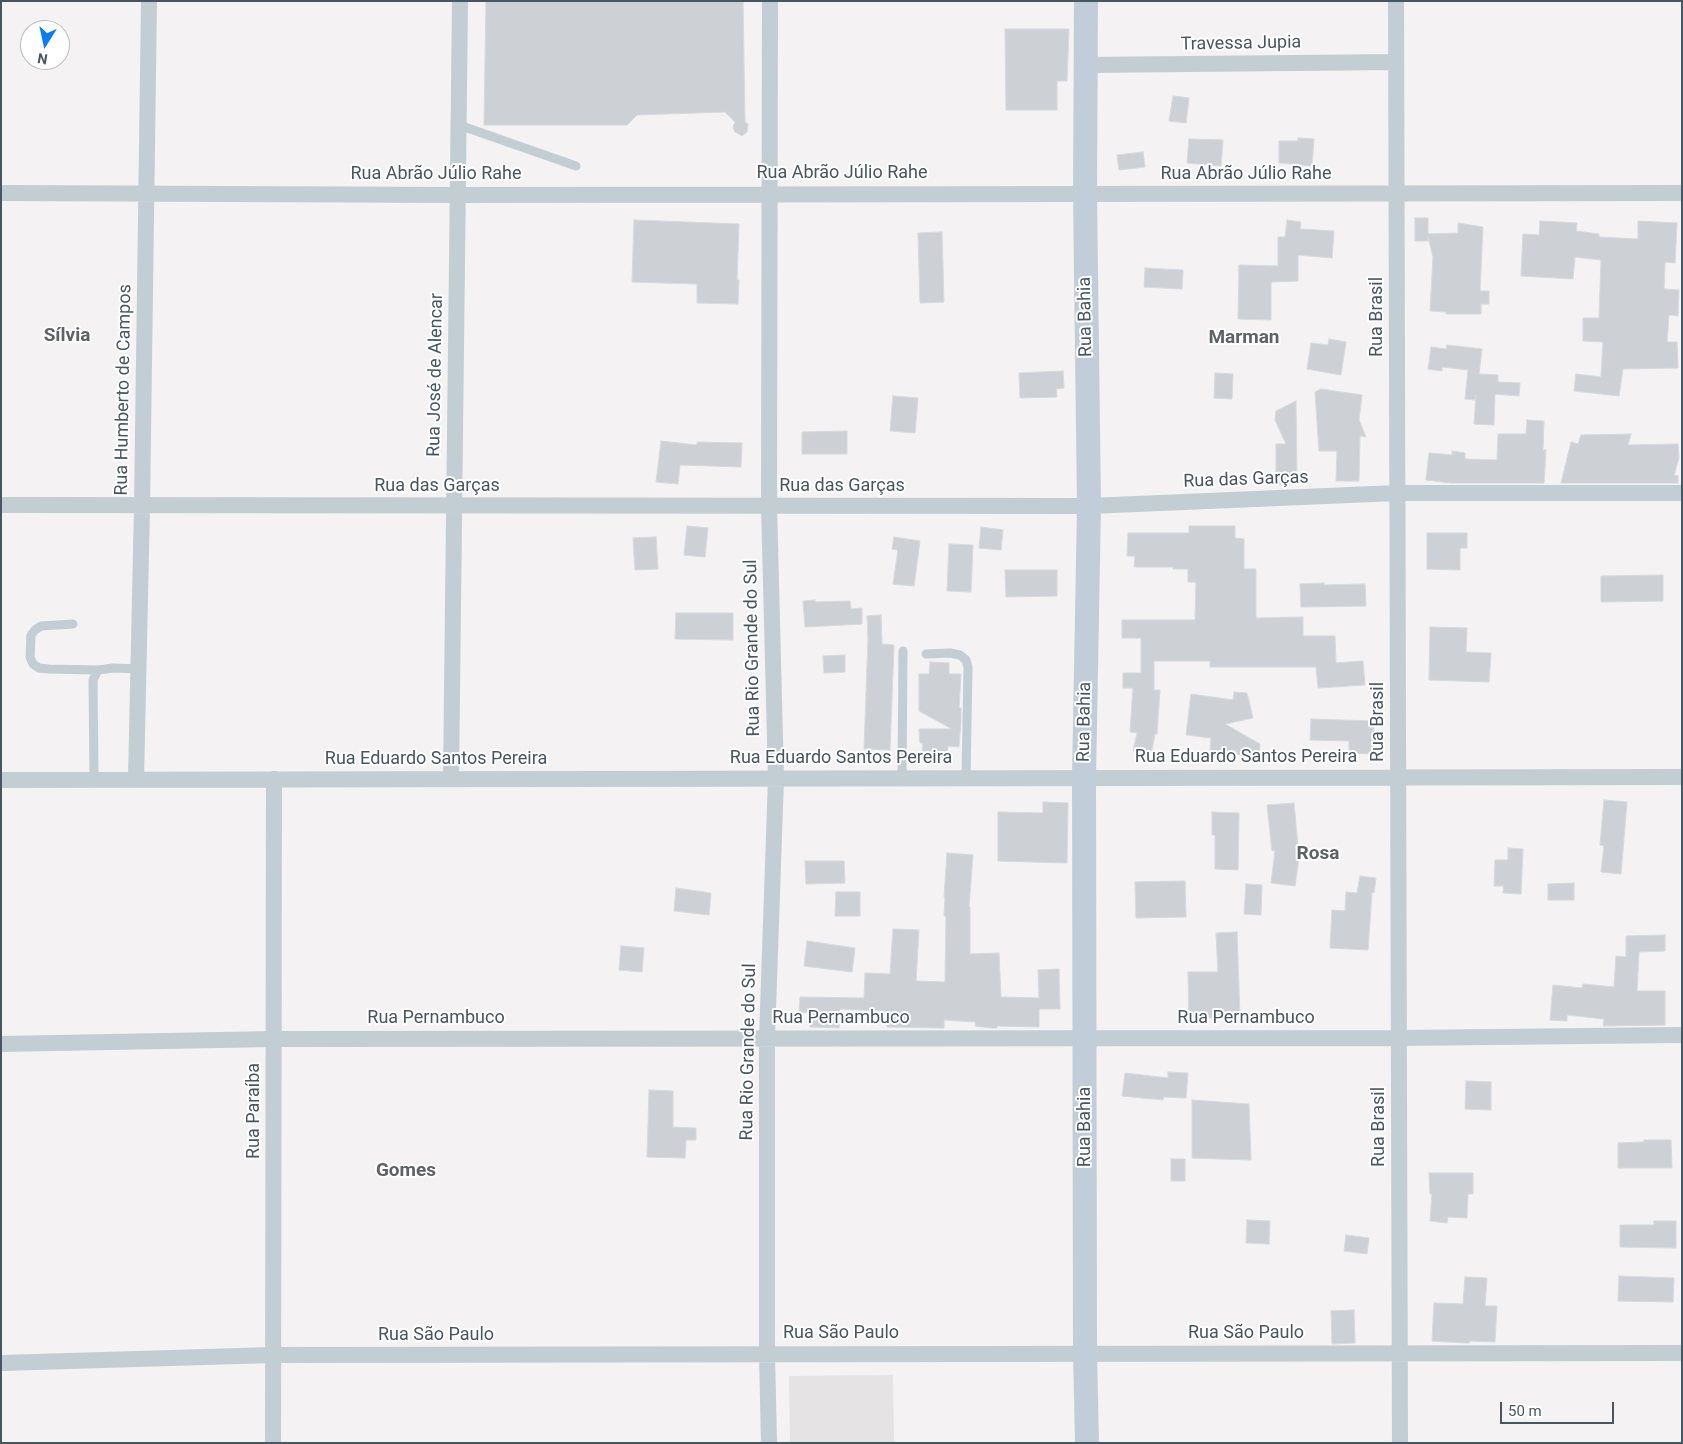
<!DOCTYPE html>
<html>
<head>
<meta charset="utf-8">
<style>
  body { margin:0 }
  #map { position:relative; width:1683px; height:1444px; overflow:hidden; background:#f4f2f2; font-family:Roboto,sans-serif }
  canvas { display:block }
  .frame { position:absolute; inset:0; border:2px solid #485661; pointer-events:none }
  .north { position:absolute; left:20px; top:20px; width:50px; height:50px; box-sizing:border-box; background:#fff; border:1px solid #b6bbc0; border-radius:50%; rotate:190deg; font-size:14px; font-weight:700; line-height:20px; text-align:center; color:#485661 }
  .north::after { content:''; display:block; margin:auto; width:18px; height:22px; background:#0d7bf2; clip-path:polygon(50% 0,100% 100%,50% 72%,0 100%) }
  .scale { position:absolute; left:1500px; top:1402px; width:114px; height:22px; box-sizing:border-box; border:2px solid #485661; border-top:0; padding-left:6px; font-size:15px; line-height:18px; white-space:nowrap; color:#485661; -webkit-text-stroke:4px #fff; paint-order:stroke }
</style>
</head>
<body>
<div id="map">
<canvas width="1683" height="1444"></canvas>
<div class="frame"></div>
<div class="north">N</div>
<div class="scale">50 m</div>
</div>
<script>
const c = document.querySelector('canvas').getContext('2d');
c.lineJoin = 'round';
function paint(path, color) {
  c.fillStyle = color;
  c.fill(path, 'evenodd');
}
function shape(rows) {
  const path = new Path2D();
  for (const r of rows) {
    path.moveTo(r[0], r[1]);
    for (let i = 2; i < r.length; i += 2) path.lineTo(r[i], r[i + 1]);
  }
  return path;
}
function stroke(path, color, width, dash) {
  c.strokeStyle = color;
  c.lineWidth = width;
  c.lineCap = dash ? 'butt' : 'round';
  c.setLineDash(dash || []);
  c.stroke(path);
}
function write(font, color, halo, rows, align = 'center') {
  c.font = font + ' Roboto,sans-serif';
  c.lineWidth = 4;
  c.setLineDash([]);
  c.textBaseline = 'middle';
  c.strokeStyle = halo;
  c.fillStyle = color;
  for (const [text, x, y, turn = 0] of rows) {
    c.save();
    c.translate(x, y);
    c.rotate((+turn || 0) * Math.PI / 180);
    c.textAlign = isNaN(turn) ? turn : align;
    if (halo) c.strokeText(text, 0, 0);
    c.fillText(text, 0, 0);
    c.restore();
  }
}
const education = shape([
  [893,1375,894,1443,790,1443,789,1376]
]);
const building = shape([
  [486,1,743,1,745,122,748,124,747,132,742,136,735,132,733,127,735,122,725,112,637,115,627,125,484,125,486,1],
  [1005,29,1069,29,1067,81,1057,81,1057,110,1006,110,1005,29],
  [1173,96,1189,98,1186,123,1169,121,1173,96],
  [1298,138,1314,139,1312,166,1279,163,1279,141,1298,141,1298,138],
  [1189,139,1223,140,1221,166,1187,163,1189,139],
  [1143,152,1145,167,1119,170,1117,155,1143,152],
  [1415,218,1428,218,1428,234,1458,233,1458,223,1483,227,1480,291,1489,291,1489,304,1481,304,1481,314,1446,314,1446,312,1430,311,1433,257,1428,237,1428,241,1415,241,1415,218],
  [634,220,739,224,737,280,739,280,738,304,697,303,697,284,632,282,634,220],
  [1287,220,1301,222,1300,229,1334,231,1332,258,1298,255,1298,281,1271,282,1271,320,1238,319,1239,265,1278,266,1278,237,1285,237,1287,220],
  [1540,221,1577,223,1576,231,1599,234,1599,237,1638,239,1638,221,1677,223,1675,263,1665,262,1664,289,1679,290,1678,316,1669,315,1667,342,1677,342,1678,368,1623,369,1619,396,1574,391,1576,374,1601,377,1603,342,1583,341,1583,318,1599,318,1601,260,1575,257,1573,279,1521,276,1523,234,1539,235,1540,221],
  [942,232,944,302,920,303,918,233,942,232],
  [1145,268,1183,270,1182,289,1144,287,1145,268],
  [1329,339,1346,342,1341,375,1307,369,1311,343,1328,345,1329,339],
  [1447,345,1482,349,1479,374,1498,375,1498,382,1520,383,1519,396,1495,394,1494,425,1474,424,1476,395,1475,400,1465,399,1468,370,1442,367,1442,371,1428,369,1431,347,1446,349,1447,345],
  [1063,371,1064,388,1056,389,1057,397,1020,398,1019,373,1063,371],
  [1215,373,1233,374,1232,399,1214,398,1215,373],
  [1321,389,1362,395,1359,420,1366,437,1360,436,1359,481,1336,481,1337,451,1319,451,1315,392,1321,389],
  [893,396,918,398,915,433,890,431,893,396],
  [1296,401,1297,484,1276,484,1276,444,1286,444,1275,420,1276,411,1296,401],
  [1527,420,1544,421,1543,450,1546,450,1544,483,1451,483,1426,480,1429,453,1452,455,1452,451,1465,453,1465,459,1497,460,1498,434,1526,434,1527,420],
  [847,431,847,454,802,454,802,432,847,431],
  [1631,434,1628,445,1678,444,1679,458,1674,475,1678,476,1678,483,1561,483,1571,442,1578,444,1581,435,1631,434],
  [661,441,697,445,697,442,742,443,741,467,680,465,678,484,656,482,661,441],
  [687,526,708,528,705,557,684,555,687,526],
  [1189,526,1235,526,1235,538,1244,539,1244,569,1256,569,1256,618,1303,617,1303,636,1335,636,1336,663,1363,661,1365,685,1318,688,1316,667,1210,667,1210,661,1154,661,1154,690,1160,690,1157,734,1155,734,1151,755,1133,751,1137,733,1130,732,1133,688,1123,688,1123,673,1141,673,1141,638,1122,638,1122,620,1195,620,1196,582,1188,582,1188,569,1173,569,1173,567,1134,567,1135,556,1127,556,1128,533,1189,533,1189,526],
  [981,527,1003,530,1001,550,979,548,981,527],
  [1427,533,1467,533,1467,548,1460,548,1460,570,1427,569,1427,533],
  [656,537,658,569,635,570,633,538,656,537],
  [894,537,920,541,914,586,893,584,898,550,892,549,894,537],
  [949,544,973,545,971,592,947,591,949,544],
  [1005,570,1057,570,1057,596,1006,597,1005,570],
  [1663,575,1663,601,1601,602,1601,576,1663,575],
  [1324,583,1324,585,1365,584,1366,606,1301,607,1300,584,1324,583],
  [815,600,815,602,850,601,851,609,862,608,862,624,805,627,803,601,815,600],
  [676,613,733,613,733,640,675,639,676,613],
  [881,615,882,644,894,645,890,750,864,749,868,639,867,616,881,615],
  [1430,627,1467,628,1466,652,1491,653,1489,682,1429,680,1430,627],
  [845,655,845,672,824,673,823,656,845,655],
  [930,662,949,663,949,674,961,674,959,708,961,708,961,720,959,747,948,746,947,752,922,752,923,743,920,743,919,729,952,729,919,711,919,674,929,674,930,662],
  [1234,692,1247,693,1253,718,1225,724,1260,744,1259,757,1210,751,1211,738,1186,735,1191,694,1233,700,1234,692],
  [1311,719,1374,721,1373,754,1349,753,1349,741,1310,740,1311,719],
  [1604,800,1627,802,1621,874,1601,872,1604,846,1600,845,1604,800],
  [1043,802,1068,803,1067,863,998,861,998,812,1043,813,1043,802],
  [1294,803,1299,858,1295,886,1271,883,1275,850,1272,851,1267,805,1294,803],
  [1212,812,1239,813,1238,870,1215,869,1215,835,1212,835,1212,812],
  [1508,848,1523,849,1521,894,1503,893,1504,886,1494,886,1495,860,1508,860,1508,848],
  [947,853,973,855,969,907,970,907,970,954,999,953,1001,997,1039,998,1038,970,1059,969,1060,1009,1039,1009,1039,1027,997,1026,997,1028,992,1028,975,1026,976,1022,944,1020,944,1028,887,1027,884,1011,840,1009,839,1028,810,1027,810,1013,799,1012,800,997,864,998,865,973,890,974,893,929,919,930,916,981,945,982,946,916,944,916,945,897,944,897,947,853],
  [805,861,844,861,845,883,806,884,805,861],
  [1360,876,1376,878,1374,893,1372,892,1368,950,1330,948,1332,910,1345,911,1346,892,1357,893,1360,876],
  [1185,881,1186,917,1136,918,1135,882,1185,881],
  [1574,883,1574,900,1548,900,1548,884,1574,883],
  [1246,884,1262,885,1261,915,1244,914,1246,884],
  [676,888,711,893,709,915,674,911,676,888],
  [836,892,860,892,860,916,835,916,836,892],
  [1237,932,1240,1017,1202,1018,1202,1022,1189,1022,1188,972,1218,972,1216,933,1237,932],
  [1665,935,1665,951,1639,952,1637,991,1665,991,1665,1025,1603,1026,1604,1019,1567,1015,1567,1021,1550,1020,1553,985,1582,988,1583,984,1614,987,1616,956,1626,957,1626,936,1665,935],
  [807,941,855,948,852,972,804,966,807,941],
  [621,946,644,948,642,972,619,970,621,946],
  [1168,1072,1188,1073,1186,1098,1164,1097,1163,1100,1122,1096,1125,1073,1168,1078,1168,1072],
  [1466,1081,1491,1082,1491,1110,1465,1109,1466,1081],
  [649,1090,673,1091,673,1127,696,1128,696,1140,686,1140,685,1158,647,1157,649,1090],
  [1192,1100,1249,1104,1251,1160,1192,1158,1192,1100],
  [1644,1140,1671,1140,1672,1168,1618,1168,1618,1143,1644,1142,1644,1140],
  [1171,1159,1185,1159,1185,1181,1171,1181,1171,1159],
  [1429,1173,1473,1173,1473,1194,1468,1194,1467,1218,1448,1217,1447,1223,1430,1221,1432,1194,1430,1194,1429,1173],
  [1247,1220,1270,1221,1269,1244,1246,1243,1247,1220],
  [1654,1221,1676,1221,1676,1248,1620,1247,1620,1225,1654,1225,1654,1221],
  [1346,1235,1369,1238,1367,1254,1344,1251,1346,1235],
  [1619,1276,1674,1278,1673,1302,1618,1301,1619,1276],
  [1465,1277,1487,1278,1485,1306,1497,1306,1495,1342,1470,1341,1469,1343,1466,1343,1432,1341,1434,1303,1463,1304,1465,1277],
  [1354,1310,1355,1343,1332,1344,1331,1311,1354,1310]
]);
const service = shape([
  [459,125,576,166],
  [73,624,41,626,35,630,31,635,30,657,33,664,39,668,49,669,98,670],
  [926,654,950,653,960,655,966,660,968,667,966,778],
  [902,778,903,651],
  [94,779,93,680,98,670,113,668,139,669]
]);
const minor = shape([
  [1396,1,1400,1443],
  [1085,65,1396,62],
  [1,193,458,195,1682,193],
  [1,505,1089,506,1397,493,1682,493],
  [136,779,142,506,149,1],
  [451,779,460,1],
  [1,780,1682,777],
  [1,1044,274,1039,1398,1038,1682,1035],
  [1,1363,273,1355,1682,1353],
  [273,1443,274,779],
  [769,1443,767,1354,767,1038,776,778,769,505,770,1]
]);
const secondary = shape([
  [1086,1,1085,194,1089,506,1084,778,1085,1353,1087,1443]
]);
const streetNames = [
  ["Travessa Jupia",1241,44,-1],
  ["Rua Abrão Júlio Rahe",842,173],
  ["Rua Abrão Júlio Rahe",436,174],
  ["Rua Abrão Júlio Rahe",1246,174],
  ["Rua Bahia",1086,317,-91],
  ["Rua Brasil",1377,317,-90],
  ["Rua José de Alencar",436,375,-89],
  ["Rua Humberto de Campos",124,390,-89],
  ["Rua das Garças",1246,480,-2],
  ["Rua das Garças",437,486],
  ["Rua das Garças",842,486],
  ["Rua Rio Grande do Sul",753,648,-91],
  ["Rua Bahia",1085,722,-89],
  ["Rua Brasil",1378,722,-90],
  ["Rua Eduardo Santos Pereira",1246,757],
  ["Rua Eduardo Santos Pereira",841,758],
  ["Rua Eduardo Santos Pereira",436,759],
  ["Rua Pernambuco",436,1018],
  ["Rua Pernambuco",841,1018],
  ["Rua Pernambuco",1246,1018],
  ["Rua Rio Grande do Sul",749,1052,-89],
  ["Rua Paraíba",254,1111,-90],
  ["Rua Bahia",1085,1127,-90],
  ["Rua Brasil",1379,1127,-90],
  ["Rua São Paulo",841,1333],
  ["Rua São Paulo",1246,1333],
  ["Rua São Paulo",436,1335]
];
const neighbourhoodNames = [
  ["Sílvia",67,336],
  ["Marman",1244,338],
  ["Rosa",1318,854],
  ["Gomes",406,1171]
];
paint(education, '#e5e3e4');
paint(building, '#cdd1d6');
stroke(building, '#d5d8dd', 1);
stroke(service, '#c2cdd4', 9);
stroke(minor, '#c2cdd4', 16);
stroke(secondary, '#c1ced9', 24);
write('18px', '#485661', '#fff', streetNames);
write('bold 19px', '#5d6267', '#fff', neighbourhoodNames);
</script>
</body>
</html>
